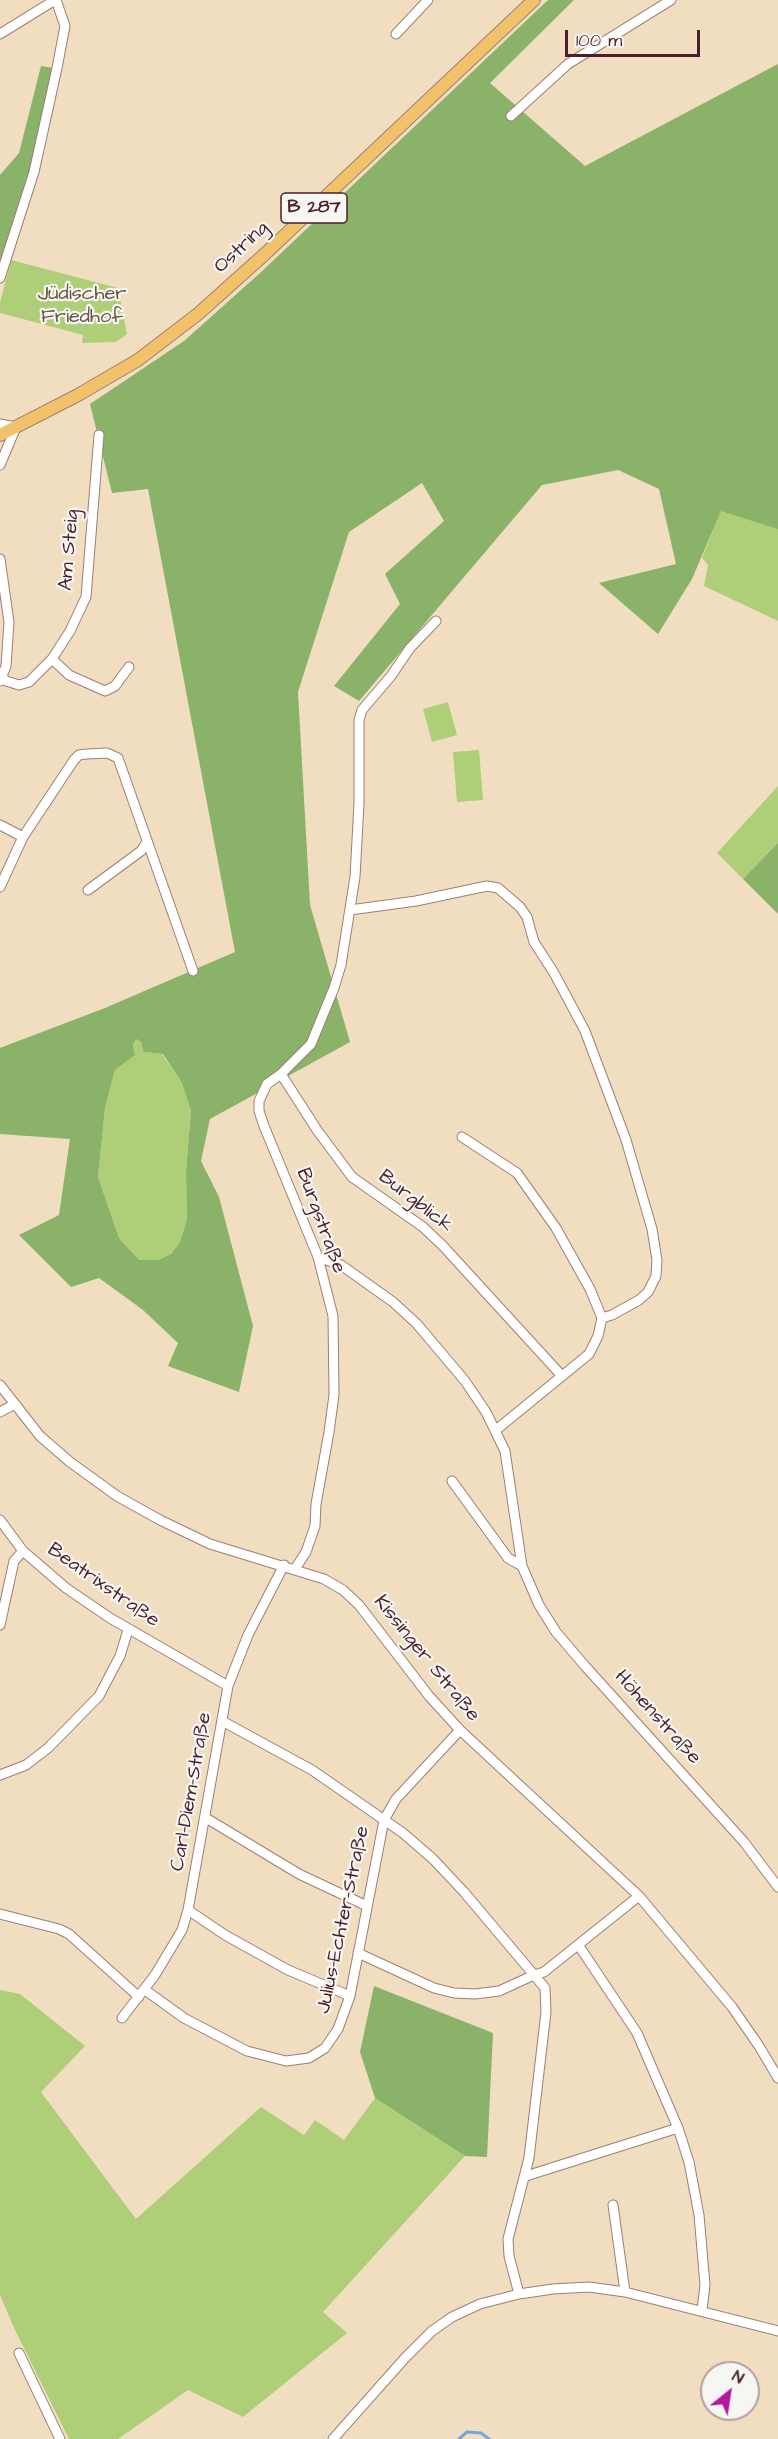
<!DOCTYPE html>
<html>
<head>
<meta charset="utf-8">
<style>
  body { margin:0 }
  #map { position:relative; width:778px; height:2439px; overflow:hidden; background:#f1dec1; font-family:"Architects Daughter",sans-serif }
  canvas { display:block }
  .north { position:absolute; left:700px; top:2361px; width:60px; height:60px; box-sizing:border-box; background:#f6f6f2; border:2px solid #b1a0a2; border-radius:50%; rotate:30deg; font-size:16px; font-weight:700; line-height:24px; text-align:center; color:#4a1f2b }
  .north::after { content:''; display:block; margin:auto; width:21px; height:27px; background:#b5179e; clip-path:polygon(50% 0,100% 100%,50% 72%,0 100%) }
  .scale { position:absolute; left:565px; top:30px; width:135px; height:27px; box-sizing:border-box; border:3px solid #4a1f2b; border-top:0; padding-left:8px; font-size:18px; line-height:21px; white-space:nowrap; color:#4a1f2b; -webkit-text-stroke:4px #f6f6f2; paint-order:stroke }
</style>
</head>
<body>
<div id="map">
<canvas width="778" height="2439"></canvas>
<div class="north">N</div>
<div class="scale">100 m</div>
</div>
<script>
const c = document.querySelector('canvas').getContext('2d');
c.lineJoin = 'round';
function paint(path, color) {
  c.fillStyle = color;
  c.fill(path, 'evenodd');
}
function shape(rows) {
  const path = new Path2D();
  for (const r of rows) {
    path.moveTo(r[0], r[1]);
    for (let i = 2; i < r.length; i += 2) path.lineTo(r[i], r[i + 1]);
  }
  return path;
}
function stroke(path, color, width, dash) {
  c.strokeStyle = color;
  c.lineWidth = width;
  c.lineCap = dash ? 'butt' : 'round';
  c.setLineDash(dash || []);
  c.stroke(path);
}
function write(font, color, halo, rows, align = 'center') {
  c.font = font + ' "Architects Daughter",sans-serif';
  c.lineWidth = 4.5;
  c.setLineDash([]);
  c.textBaseline = 'middle';
  c.strokeStyle = halo;
  c.fillStyle = color;
  for (const [text, x, y, turn = 0] of rows) {
    c.save();
    c.translate(x, y);
    c.rotate((+turn || 0) * Math.PI / 180);
    c.textAlign = isNaN(turn) ? turn : align;
    if (halo) c.strokeText(text, 0, 0);
    c.fillText(text, 0, 0);
    c.restore();
  }
}
const green = shape([
  [11,260,118,288,127,334,116,342,82,343,83,335,0,313,0,303],
  [778,461,778,621,704,586,708,565,702,558,721,510],
  [448,702,457,735,432,742,423,709],
  [479,750,483,800,457,802,453,752],
  [778,786,778,843,743,879,717,853],
  [136,1039,141,1042,145,1052,162,1054,182,1083,191,1111,186,1170,187,1219,180,1242,171,1254,158,1260,139,1260,119,1238,98,1177,105,1108,115,1070,135,1055,133,1045],
  [0,1990,20,1994,85,2046,41,2092,136,2219,261,2107,304,2135,315,2120,344,2140,375,2098,465,2156,323,2312,347,2333,243,2417,188,2390,118,2439,69,2439,15,2330,0,2295]
]);
const forest = shape([
  [548,0,574,0,490,83,585,166,778,64,778,529,721,511,692,579,658,634,599,583,676,564,659,489,618,470,542,485,359,701,334,686,400,604,385,574,444,521,422,483,349,532,298,692,310,905,350,1042,210,1119,201,1161,219,1197,253,1326,239,1392,168,1366,178,1343,143,1310,99,1278,71,1287,19,1235,59,1215,70,1139,0,1134,0,1048,105,1008,235,952,148,489,112,493,90,404,184,341,260,273],
  [136,1039,141,1042,144,1052,163,1054,182,1083,191,1111,186,1171,187,1219,180,1242,171,1254,158,1260,139,1260,119,1238,98,1177,105,1108,115,1070,135,1055,133,1045],
  [41,66,54,68,30,174,0,266,0,175,19,153],
  [778,843,778,914,743,879],
  [374,1986,493,2033,487,2157,465,2156,375,2098,360,2052]
]);
const stream = shape([
  [459,2439,467,2432,481,2433,489,2439]
]);
const minor = shape([
  [0,34,55,0],
  [396,34,428,0],
  [511,116,568,64,671,0],
  [0,278,34,172,57,68,65,26,56,0],
  [0,424,16,427,0,465],
  [0,559,9,622,6,666,0,681],
  [52,659,69,675,105,691,115,686,129,667],
  [2,677,6,681,19,685,29,682,52,659,70,631,86,597,99,435],
  [0,825,23,837],
  [0,887,23,837,74,760,79,755,87,754,107,753,118,758,193,971],
  [88,890,141,851,147,842],
  [350,910,416,901,487,886,498,888,520,907,527,917,534,942,554,973,585,1031,626,1140,652,1229,657,1260,656,1276,648,1292,639,1300,612,1315,602,1318],
  [281,1074,317,1130,352,1177,423,1227,443,1246,562,1376],
  [462,1137,517,1173,556,1228,590,1289,602,1318,598,1336,589,1354,496,1430],
  [318,1257,341,1265,393,1302,417,1324,465,1381,486,1412,505,1451,522,1566,539,1605,556,1632,585,1666,744,1842,778,1887],
  [0,1385,40,1436,70,1462,117,1496,160,1520,210,1544,324,1579,343,1590,359,1605,429,1696,460,1730,639,1896,732,2007,759,2046,778,2078],
  [0,1412,15,1404],
  [452,1481,508,1558,522,1566],
  [0,1520,23,1551,66,1588,110,1618,228,1686],
  [295,1569,306,1552,315,1526,316,1504,329,1432,334,1395,333,1316,318,1257,264,1126,259,1111,259,1101,267,1084,281,1074,311,1044,334,988,341,965,355,877,359,803,359,720,362,710,391,676,410,648,436,621],
  [0,1625,14,1561,23,1551],
  [224,1722,312,1770,403,1833,433,1859,464,1892,545,1988,546,2012,529,2158,508,2239,509,2256,519,2294],
  [0,1775,26,1765,48,1748,99,1696,120,1656,128,1630],
  [206,1818,299,1874,367,1906],
  [188,1910,225,1935,288,1970,350,1996],
  [0,1914,59,1929,69,1934,139,1997],
  [579,1946,637,2033,678,2128,689,2162,699,2215,705,2285,702,2310],
  [358,1953,434,1988,454,1993,475,1994,499,1991,534,1975,544,1972,639,1896],
  [145,1990,184,2018,247,2051,286,2061,309,2058,325,2048,338,2029,350,1996,384,1820,396,1799,460,1730],
  [122,2018,155,1975,182,1930,188,1910,228,1686,248,1635,284,1565],
  [526,2176,678,2128],
  [613,2205,625,2292],
  [19,2353,60,2439],
  [333,2439,405,2358,432,2331,452,2317,480,2304,519,2294,553,2289,589,2287,625,2292,778,2331]
]);
const major = shape([
  [0,435,78,395,138,360,198,314,266,253,534,0]
]);
const shields = [
  [314,208,66]
];
const shieldNames = [
  ["B 287",314,208]
];
const streetNames = [
  ["Ostring",242,248,-43],
  ["Am Steig",70,550,-85],
  ["Burgblick",415,1202,38],
  ["Burgstraße",320,1221,70],
  ["Beatrixstraße",103,1586,35],
  ["Kissinger Straße",426,1659,51],
  ["Höhenstraße",657,1718,48],
  ["Carl-Diem-Straße",192,1792,-80],
  ["Julius-Echter-Straße",344,1920,-78]
];
const parkNames = [
  ["Jüdischer",82,295],
  ["Friedhof",82,318]
];
paint(green, '#aecf78');
paint(forest, '#8ab268');
stroke(stream, '#72a7df', 3);
stroke(minor, '#9e7e76', 11);
stroke(major, '#9e7e76', 14);
stroke(minor, '#fff', 9);
stroke(major, '#f2c26a', 12);
for (const [x, y, w] of shields) {
  const box = new Path2D();
  box.roundRect(x - w / 2, y - 15, w, 30, 4.5);
  c.fillStyle = '#f6f6f2';
  c.fill(box);
  stroke(box, '#4a1f2b', 1.5);
}
write('bold 18px', '#4a1f2b', null, shieldNames);
write('20px', '#4a1f2b', '#f6f6f2', streetNames);
write('20px', '#685442', '#f6f6f2', parkNames);
</script>
</body>
</html>
